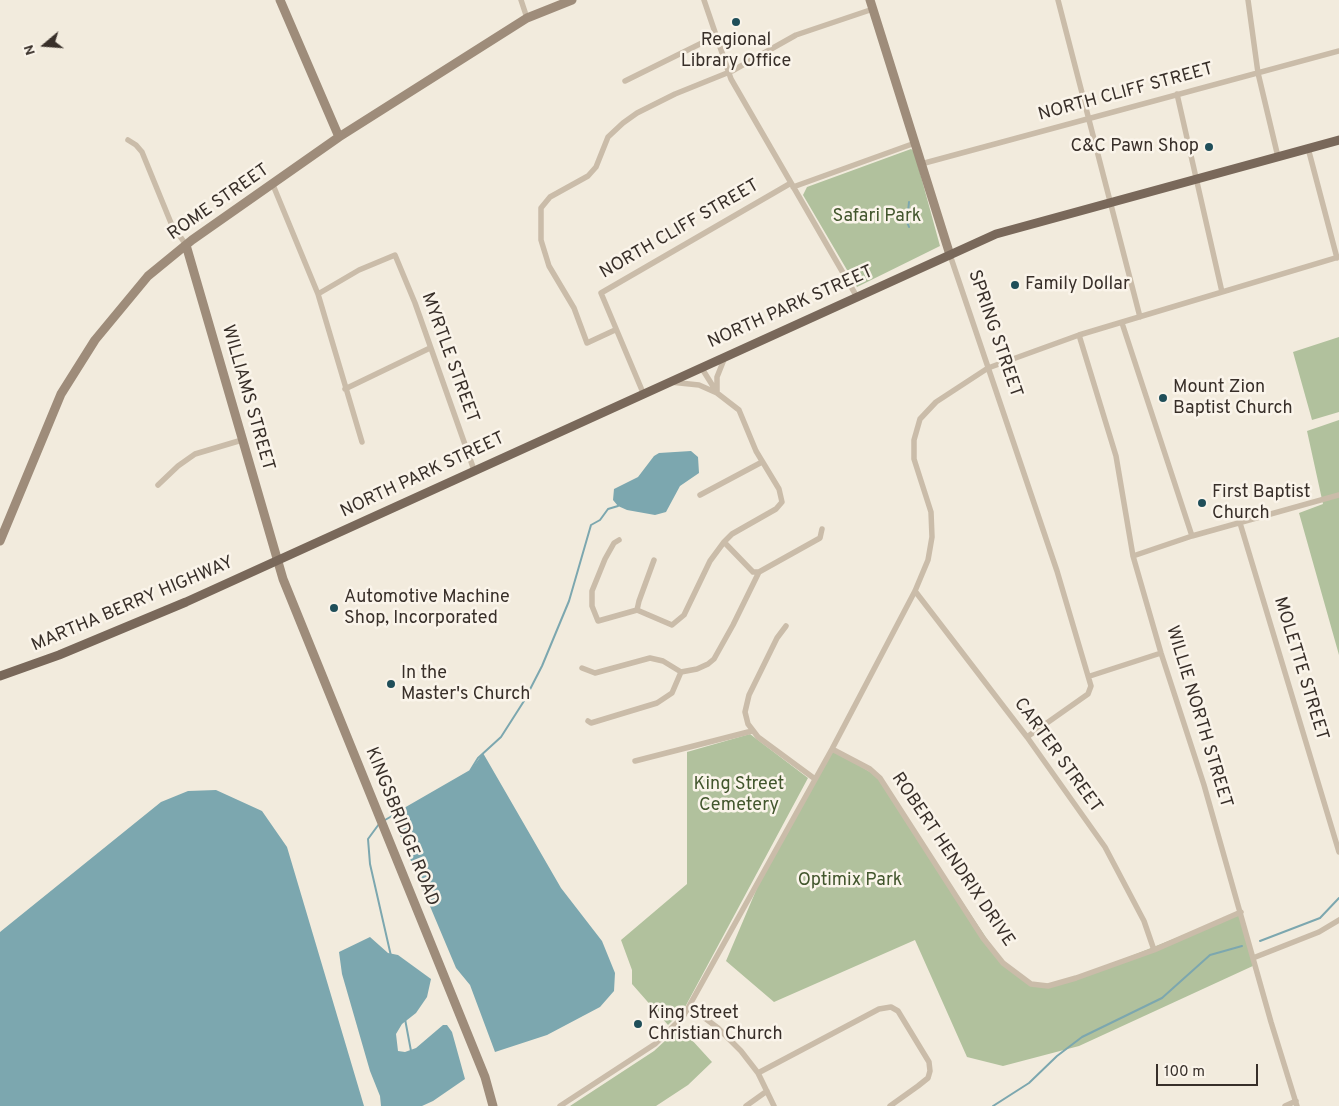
<!DOCTYPE html>
<html>
<head>
<meta charset="utf-8">
<style>
  body { margin:0 }
  #map { position:relative; width:1339px; height:1106px; overflow:hidden; background:#f2ebdd; font-family:Overpass,sans-serif }
  canvas { display:block }
  .north { position:absolute; left:20px; top:20px; width:50px; height:50px; -webkit-text-stroke:4px #faf4ea; paint-order:stroke; rotate:252deg; font-size:14px; font-weight:700; line-height:20px; text-align:center; color:#382f29 }
  .north::after { content:''; display:block; margin:auto; width:18px; height:22px; background:#382f29; clip-path:polygon(50% 0,100% 100%,50% 72%,0 100%) }
  .scale { position:absolute; left:1156px; top:1064px; width:102px; height:22px; box-sizing:border-box; border:2px solid #382f29; border-top:0; padding-left:6px; font-size:15px; line-height:18px; white-space:nowrap; color:#382f29; -webkit-text-stroke:4px #faf4ea; paint-order:stroke }
</style>
</head>
<body>
<div id="map">
<canvas width="1339" height="1106"></canvas>
<div class="north">N</div>
<div class="scale">100 m</div>
</div>
<script>
const c = document.querySelector('canvas').getContext('2d');
c.lineJoin = 'round';
function paint(path, color) {
  c.fillStyle = color;
  c.fill(path, 'evenodd');
}
function shape(rows) {
  const path = new Path2D();
  for (const r of rows) {
    path.moveTo(r[0], r[1]);
    for (let i = 2; i < r.length; i += 2) path.lineTo(r[i], r[i + 1]);
  }
  return path;
}
function stroke(path, color, width, dash) {
  c.strokeStyle = color;
  c.lineWidth = width;
  c.lineCap = dash ? 'butt' : 'round';
  c.setLineDash(dash || []);
  c.stroke(path);
}
function write(font, color, halo, rows, align = 'center') {
  c.font = font + ' Overpass,sans-serif';
  c.lineWidth = 5;
  c.setLineDash([]);
  c.textBaseline = 'middle';
  c.strokeStyle = halo;
  c.fillStyle = color;
  for (const [text, x, y, turn = 0] of rows) {
    c.save();
    c.translate(x, y);
    c.rotate((+turn || 0) * Math.PI / 180);
    c.textAlign = isNaN(turn) ? turn : align;
    if (halo) c.strokeText(text, 0, 0);
    c.fillText(text, 0, 0);
    c.restore();
  }
}
const green = shape([
  [911,149,914,151,940,246,857,287,803,195,807,187],
  [1339,337,1339,412,1312,420,1293,352],
  [1339,420,1339,655,1299,513,1323,504,1307,431],
  [750,734,808,778,684,1009,668,1025,632,984,632,970,621,940,687,884,687,752],
  [832,749,880,778,1003,963,1031,984,1048,986,1076,978,1241,912,1255,965,1079,1046,1003,1066,967,1057,915,940,774,1002,726,961,766,867],
  [680,1027,712,1062,688,1085,656,1106,570,1106,654,1051]
]);
const water = shape([
  [691,451,698,457,699,473,680,486,666,512,655,515,627,510,618,506,613,500,614,489,638,477,654,456,659,453],
  [483,753,561,888,602,941,615,973,614,991,600,1007,547,1035,495,1052,470,985,456,968,392,816,470,771],
  [216,790,262,811,287,847,364,1106,0,1106,0,932,161,802,188,791],
  [370,937,388,953,398,955,431,979,427,997,416,1013,402,1024,396,1034,398,1051,405,1052,416,1048,443,1025,447,1025,452,1032,465,1079,433,1101,422,1106,381,1106,380,1096,370,1071,342,974,339,952]
]);
const stream = shape([
  [909,202,907,222,909,227],
  [385,820,470,771,478,758,501,737,524,701,542,666,569,601,591,525,600,520,608,509,618,506],
  [379,824,368,839,370,864,391,956],
  [1260,941,1320,918,1339,898],
  [405,1019,411,1051],
  [993,1106,1029,1083,1057,1056,1082,1037,1162,998,1210,955,1242,946]
]);
const street = shape([
  [521,0,527,18],
  [704,0,731,79,857,297],
  [1058,0,1140,317],
  [1248,0,1258,73,1278,157],
  [625,81,716,36],
  [1177,94,1222,292],
  [128,140,136,145,142,152,171,223,186,245],
  [1308,148,1337,258],
  [921,164,1339,51],
  [273,185,318,294,362,442],
  [793,187,915,143],
  [950,255,1057,571,1091,686,1088,694,1027,737],
  [318,294,359,270,395,255,415,303,474,470],
  [1122,323,1192,536],
  [615,330,587,343,574,308,549,266,541,240,541,208,550,197,588,176,596,167,608,137,623,123,637,113,675,94,732,71,796,35,873,9],
  [1079,335,1116,456,1133,556,1161,653,1204,785,1271,1022,1297,1106],
  [701,367,716,391],
  [345,389,430,348],
  [717,393,717,377,725,357],
  [644,395,601,293,791,183],
  [158,485,178,466,195,454,242,440],
  [700,495,762,462],
  [1240,523,1339,852],
  [619,540,614,543,605,559,592,591,592,606,598,621,637,610,672,625,684,615,710,561,724,542,732,534,776,509,782,502,779,489,756,451,739,410,717,393,699,385,670,382],
  [724,542,753,572,759,572,820,538,822,529],
  [1133,556,1192,536,1339,495],
  [915,591,1027,737,1105,847,1144,921,1154,950],
  [637,610,639,601,654,560],
  [786,626,777,638,749,695,745,712,748,724,758,737,815,779],
  [582,668,595,673,650,658,663,661,681,672,697,669,708,664,714,659,733,625,759,572],
  [1090,676,1161,653],
  [588,721,591,723,657,703,672,693,681,672],
  [832,749,870,769,880,778,983,938,1003,963,1031,984,1048,986,1076,978,1154,950,1241,912],
  [635,761,752,731],
  [1253,958,1319,932,1339,920],
  [690,1007,718,1028,741,1051,758,1073,774,1106],
  [758,1073,879,1009,891,1007,898,1011,929,1062,930,1071,928,1078,918,1086,890,1106],
  [560,1106,655,1044,683,1017,832,749,915,591,928,560,932,537,931,512,914,459,914,440,920,419,936,402,988,368,1079,335,1339,257],
  [746,1106,767,1091],
  [1285,1106,1296,1101]
]);
const secondary = shape([
  [280,0,339,137],
  [870,0,950,255],
  [186,245,283,579,485,1077,493,1106],
  [0,541,61,394,95,340,148,276,192,240,339,137,527,18,572,0]
]);
const primary = shape([
  [0,676,59,655,186,602,996,234,1339,140]
]);
const markers = [
  [736,22,5,"#1f4e59"],
  [1209,147,5,"#1f4e59"],
  [1015,285,5,"#1f4e59"],
  [1163,398,5,"#1f4e59"],
  [1202,503,5,"#1f4e59"],
  [334,608,5,"#1f4e59"],
  [391,684,5,"#1f4e59"],
  [638,1024,5,"#1f4e59"]
];
const poiNames = [
  ["Regional",736,41,"center"],
  ["Library Office",736,62,"center"],
  ["C&C Pawn Shop",1199,147,"right"],
  ["Family Dollar",1025,285],
  ["Mount Zion",1173,388],
  ["Baptist Church",1173,409],
  ["First Baptist",1212,493],
  ["Church",1212,514],
  ["Automotive Machine",344,598],
  ["Shop, Incorporated",344,619],
  ["In the",401,674],
  ["Master's Church",401,695],
  ["King Street",648,1014],
  ["Christian Church",648,1035]
];
const streetNames = [
  ["NORTH CLIFF STREET",1126,93,-15],
  ["ROME STREET",219,203,-35],
  ["NORTH CLIFF STREET",680,230,-30],
  ["NORTH PARK STREET",791,308,-24],
  ["SPRING STREET",994,334,71],
  ["MYRTLE STREET",449,358,70],
  ["WILLIAMS STREET",247,398,74],
  ["NORTH PARK STREET",423,476,-25],
  ["MARTHA BERRY HIGHWAY",133,605,-23],
  ["MOLETTE STREET",1300,669,73],
  ["WILLIE NORTH STREET",1198,717,73],
  ["CARTER STREET",1057,756,54],
  ["KINGSBRIDGE ROAD",401,827,68],
  ["ROBERT HENDRIX DRIVE",952,860,56]
];
const parkNames = [
  ["Safari Park",877,217],
  ["King Street",739,785],
  ["Cemetery",739,806],
  ["Optimix Park",850,881]
];
paint(green, '#b1c19d');
paint(water, '#7ca7af');
stroke(stream, '#7ca7af', 2);
stroke(street, '#cabca9', 5.5);
stroke(secondary, '#9e8c7a', 9);
stroke(primary, '#79685a', 9);
for (const [x, y, r, color] of markers) {
  const dot = new Path2D();
  dot.arc(x, y, r, 0, 2 * Math.PI);
  c.fillStyle = color;
  c.fill(dot);
  stroke(dot, '#faf4ea', 2);
}
write('18px', '#382f29', '#faf4ea', poiNames, 'left');
write('18px', '#382f29', '#faf4ea', streetNames);
write('18px', '#42562d', '#faf4ea', parkNames);
</script>
</body>
</html>
